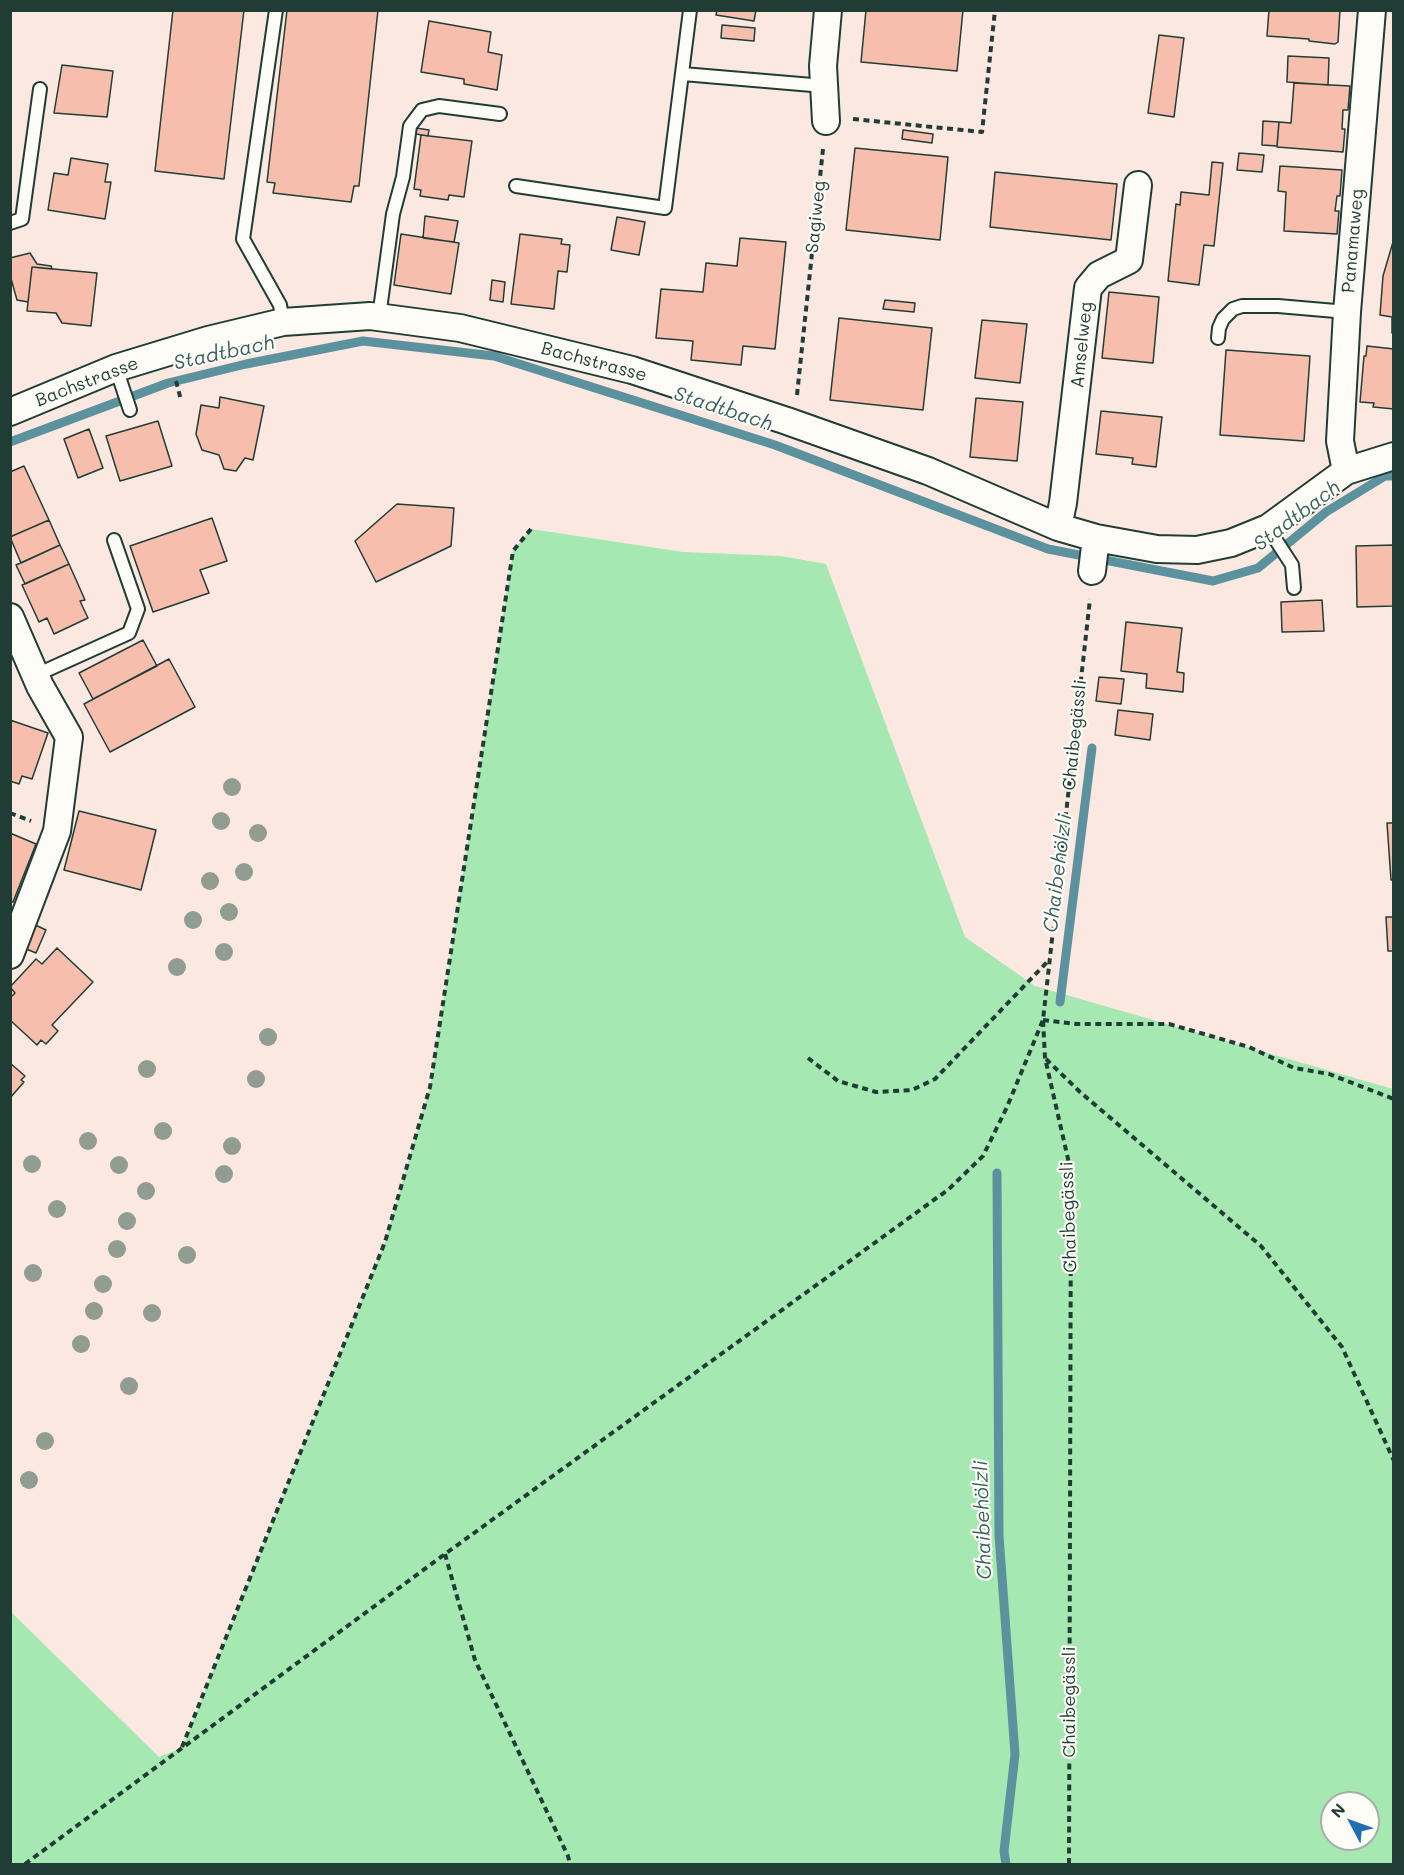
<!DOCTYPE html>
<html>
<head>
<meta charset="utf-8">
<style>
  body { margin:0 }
  #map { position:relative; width:1404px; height:1875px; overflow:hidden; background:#fbe9e1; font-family:Mali,sans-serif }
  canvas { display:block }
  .frame { position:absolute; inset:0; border:12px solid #1f3d34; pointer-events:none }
  .north { position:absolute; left:1320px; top:1791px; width:60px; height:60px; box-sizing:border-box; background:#fdfcf7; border:2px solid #a4b0a9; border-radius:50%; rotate:311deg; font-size:16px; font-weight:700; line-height:24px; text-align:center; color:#1f3d34 }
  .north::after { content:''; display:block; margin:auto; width:21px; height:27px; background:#1f6fb2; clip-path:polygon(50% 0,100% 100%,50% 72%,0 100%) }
</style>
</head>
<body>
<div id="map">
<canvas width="1404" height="1875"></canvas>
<div class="frame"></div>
<div class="north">N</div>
</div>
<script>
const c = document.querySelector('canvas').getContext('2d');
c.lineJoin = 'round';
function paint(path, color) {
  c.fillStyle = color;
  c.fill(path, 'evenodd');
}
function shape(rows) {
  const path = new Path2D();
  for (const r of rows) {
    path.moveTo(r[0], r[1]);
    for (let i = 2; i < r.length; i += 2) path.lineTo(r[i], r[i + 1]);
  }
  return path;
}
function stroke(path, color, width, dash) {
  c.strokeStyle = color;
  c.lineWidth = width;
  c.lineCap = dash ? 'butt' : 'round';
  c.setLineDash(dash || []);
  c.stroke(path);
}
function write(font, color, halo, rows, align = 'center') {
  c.font = font + ' Mali,sans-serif';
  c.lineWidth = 4.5;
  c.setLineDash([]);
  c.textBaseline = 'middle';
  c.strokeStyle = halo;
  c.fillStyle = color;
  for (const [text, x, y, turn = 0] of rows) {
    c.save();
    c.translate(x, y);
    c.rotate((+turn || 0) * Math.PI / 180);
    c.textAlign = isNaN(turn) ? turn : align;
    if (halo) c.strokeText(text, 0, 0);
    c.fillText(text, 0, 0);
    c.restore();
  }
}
const green = shape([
  [531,529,683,552,781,556,826,564,965,937,1035,986,1393,1089,1393,1864,11,1864,11,1612,159,1757,182,1748,385,1242,430,1087,513,551],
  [1332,1803,1368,1803,1368,1839,1332,1839]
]);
const stream = shape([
  [10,442,168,383,246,364,363,341,494,356,775,445,1048,549,1213,581,1258,568,1326,512,1385,476,1394,476],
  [1060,1002,1092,748],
  [997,1173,999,1536,1015,1754,1004,1851,1006,1864]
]);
const building = shape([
  [173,10,244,10,224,179,155,171,173,10],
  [287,10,378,10,359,186,354,186,351,202,273,193,275,183,267,182,287,10],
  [717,10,756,10,754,21,716,15,717,10],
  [866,10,963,10,957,71,861,62,866,10],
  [1269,10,1340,10,1338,42,1335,44,1309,41,1309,39,1267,36,1269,10],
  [429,21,491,32,488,52,502,55,497,90,464,84,464,79,421,72,429,21],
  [722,25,755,28,754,41,721,38,722,25],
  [1159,35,1184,38,1174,117,1148,113,1159,35],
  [1288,56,1329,58,1328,85,1287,82,1288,56],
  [62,65,113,71,107,117,54,113,62,65],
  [1294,83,1350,86,1348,110,1343,110,1342,129,1345,129,1343,152,1277,147,1279,122,1291,123,1294,83],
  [1263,121,1279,122,1277,146,1262,145,1263,121],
  [416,128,429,130,428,136,416,134,416,128],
  [903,130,933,134,932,143,902,139,903,130],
  [421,135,472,141,464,197,449,195,448,200,420,196,421,190,414,189,421,135],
  [855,148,948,157,940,240,846,230,855,148],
  [1239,153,1264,155,1262,172,1237,170,1239,153],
  [71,158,108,164,105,182,111,182,105,219,48,210,54,173,68,175,71,158],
  [1212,162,1223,163,1214,246,1204,245,1199,285,1168,281,1176,204,1180,205,1181,192,1209,195,1212,162],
  [1280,166,1342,170,1340,196,1337,196,1335,211,1339,211,1337,234,1284,231,1286,192,1278,191,1280,166],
  [995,172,1117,184,1111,240,990,227,995,172],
  [425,216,458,221,454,242,423,238,425,216],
  [617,217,645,222,639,255,611,250,617,217],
  [401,234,459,243,451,294,394,285,401,234],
  [520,234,562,239,561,244,570,245,567,272,558,271,554,309,511,304,520,234],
  [740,238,786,242,775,349,743,346,741,365,691,360,693,341,656,338,661,289,703,292,706,263,737,266,740,238],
  [1393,242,1394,242,1394,333,1392,333,1392,317,1380,315,1383,276,1393,242],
  [30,253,37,264,51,266,52,269,32,267,28,302,17,300,10,275,10,258,30,253],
  [32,267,97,273,91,326,62,323,56,313,27,311,32,267],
  [492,280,505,282,503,302,490,300,492,280],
  [1109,292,1159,297,1153,363,1102,358,1109,292],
  [885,300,915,303,914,312,883,309,885,300],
  [839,318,932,328,923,410,830,400,839,318],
  [982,320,1027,324,1020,383,975,378,982,320],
  [1367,346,1394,349,1394,409,1373,407,1374,403,1360,402,1364,356,1366,356,1367,346],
  [1226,350,1310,356,1304,441,1220,435,1226,350],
  [220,397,264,406,253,460,245,458,236,471,224,469,219,455,202,450,196,434,201,405,219,408,220,397],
  [976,398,1023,402,1017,461,970,457,976,398],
  [1101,411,1162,417,1156,467,1132,464,1133,458,1096,454,1101,411],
  [158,421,172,466,120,481,106,436,158,421],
  [89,429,103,468,78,478,64,439,89,429],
  [24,466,49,520,10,537,10,472,24,466],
  [397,504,454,508,451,546,376,582,355,541,397,504],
  [212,518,227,561,200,570,209,593,153,612,130,546,212,518],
  [49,520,60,545,21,563,10,537,49,520],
  [60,545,69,564,25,584,16,565,60,545],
  [1394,545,1394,606,1357,607,1356,546,1394,545],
  [69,564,85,600,80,601,88,618,54,634,47,618,39,622,22,585,69,564],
  [1322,600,1324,631,1282,632,1281,602,1322,600],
  [1126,622,1182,628,1177,672,1184,673,1183,692,1146,688,1147,674,1121,671,1126,622],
  [143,640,157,666,93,699,79,673,143,640],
  [169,659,195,707,110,752,84,704,169,659],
  [1099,677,1124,679,1121,704,1096,701,1099,677],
  [1118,710,1153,714,1150,740,1115,735,1118,710],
  [10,720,48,733,32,779,22,776,19,784,10,781,10,720],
  [79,811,156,830,141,890,64,870,79,811],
  [1387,823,1394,823,1394,880,1391,880,1387,823],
  [10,833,36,844,13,902,10,901,10,833],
  [1386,917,1394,917,1394,951,1388,951,1386,917],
  [29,922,46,930,36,953,19,946,29,922],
  [57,948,93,982,52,1025,58,1031,46,1044,41,1040,37,1045,10,1020,10,998,15,993,10,987,36,959,42,964,57,948],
  [10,1063,25,1076,21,1080,24,1082,10,1098,10,1063]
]);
const path = shape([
  [853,119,982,132,995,10],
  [176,381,181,400],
  [797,395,823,149],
  [10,813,31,821],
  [1043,1020,1077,1024,1169,1024,1249,1047,1294,1068,1329,1074,1394,1099],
  [808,1058,838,1081,876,1092,912,1090,935,1079,1050,959],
  [1046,1059,1080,1092,1261,1246,1342,1347,1394,1461],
  [445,1554,475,1660,568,1856,570,1864],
  [182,1747,385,1242,430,1087,513,551,531,529],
  [25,1864,445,1554,949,1189,983,1156,1007,1107,1043,1020],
  [1069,1864,1071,1172,1045,1058,1043,1020,1090,599]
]);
const lane = shape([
  [276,10,243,239,280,305,283,322],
  [683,74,824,86],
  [516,186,665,208,690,10],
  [10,223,22,219,40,89],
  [379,317,393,214,403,177,410,126,422,110,439,106,500,114],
  [1218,338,1219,328,1223,319,1233,309,1242,306,1278,306,1347,312],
  [116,368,130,410],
  [1268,528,1292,565,1294,588],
  [36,675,129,633,138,609,114,540]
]);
const street = shape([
  [826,121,823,66,828,10],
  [10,412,116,368,208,340,283,322,370,316,460,328,632,370,787,421,928,471,1058,527,1096,538,1157,549,1197,550,1231,543,1268,528,1346,471,1394,456],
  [1346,471,1340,441,1347,312,1372,10],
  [1058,527,1063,503,1088,288,1099,275,1129,260,1138,185],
  [1092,571,1096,538],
  [10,617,40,686,69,737,57,831,10,955]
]);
const trees = [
  [232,787],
  [221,821],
  [258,833],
  [244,872],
  [210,881],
  [229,912],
  [193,920],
  [224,952],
  [177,967],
  [268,1037],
  [147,1069],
  [256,1079],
  [163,1131],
  [88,1141],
  [232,1146],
  [32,1164],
  [119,1165],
  [224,1174],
  [146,1191],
  [57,1209],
  [127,1221],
  [117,1249],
  [187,1255],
  [33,1273],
  [103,1284],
  [94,1311],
  [152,1313],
  [81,1344],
  [129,1386],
  [45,1441],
  [29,1480]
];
const streetNames = [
  ["Sagiweg",816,217,-84],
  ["Panamaweg",1353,241,-85],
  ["Amselweg",1082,345,-84],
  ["Bachstrasse",594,362,15],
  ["Bachstrasse",87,382,-21],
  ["Chaibegässli",1075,735,-84],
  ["Chaibegässli",1069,1217,-92],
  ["Chaibegässli",1069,1702,-90]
];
const waterNames = [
  ["Stadtbach",224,353,-12],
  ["Stadtbach",723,409,18],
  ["Stadtbach",1297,516,-37],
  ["Chaibehölzli",1058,873,-83],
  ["Chaibehölzli",983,1520,-92]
];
paint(green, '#a6e8b1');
stroke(stream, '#5c929e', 9);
paint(building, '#f7bead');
stroke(building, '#1f3d34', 1.5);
stroke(lane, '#1f3d34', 16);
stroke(street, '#1f3d34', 30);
stroke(path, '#1f3d34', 4, [6, 4.5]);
stroke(lane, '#fdfcf7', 12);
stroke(street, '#fdfcf7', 26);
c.fillStyle = '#919d90';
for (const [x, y] of trees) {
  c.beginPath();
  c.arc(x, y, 9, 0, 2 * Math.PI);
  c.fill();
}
write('18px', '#1f3d34', '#fdfcf7', streetNames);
write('italic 20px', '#386060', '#fdfcf7', waterNames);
</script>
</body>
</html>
